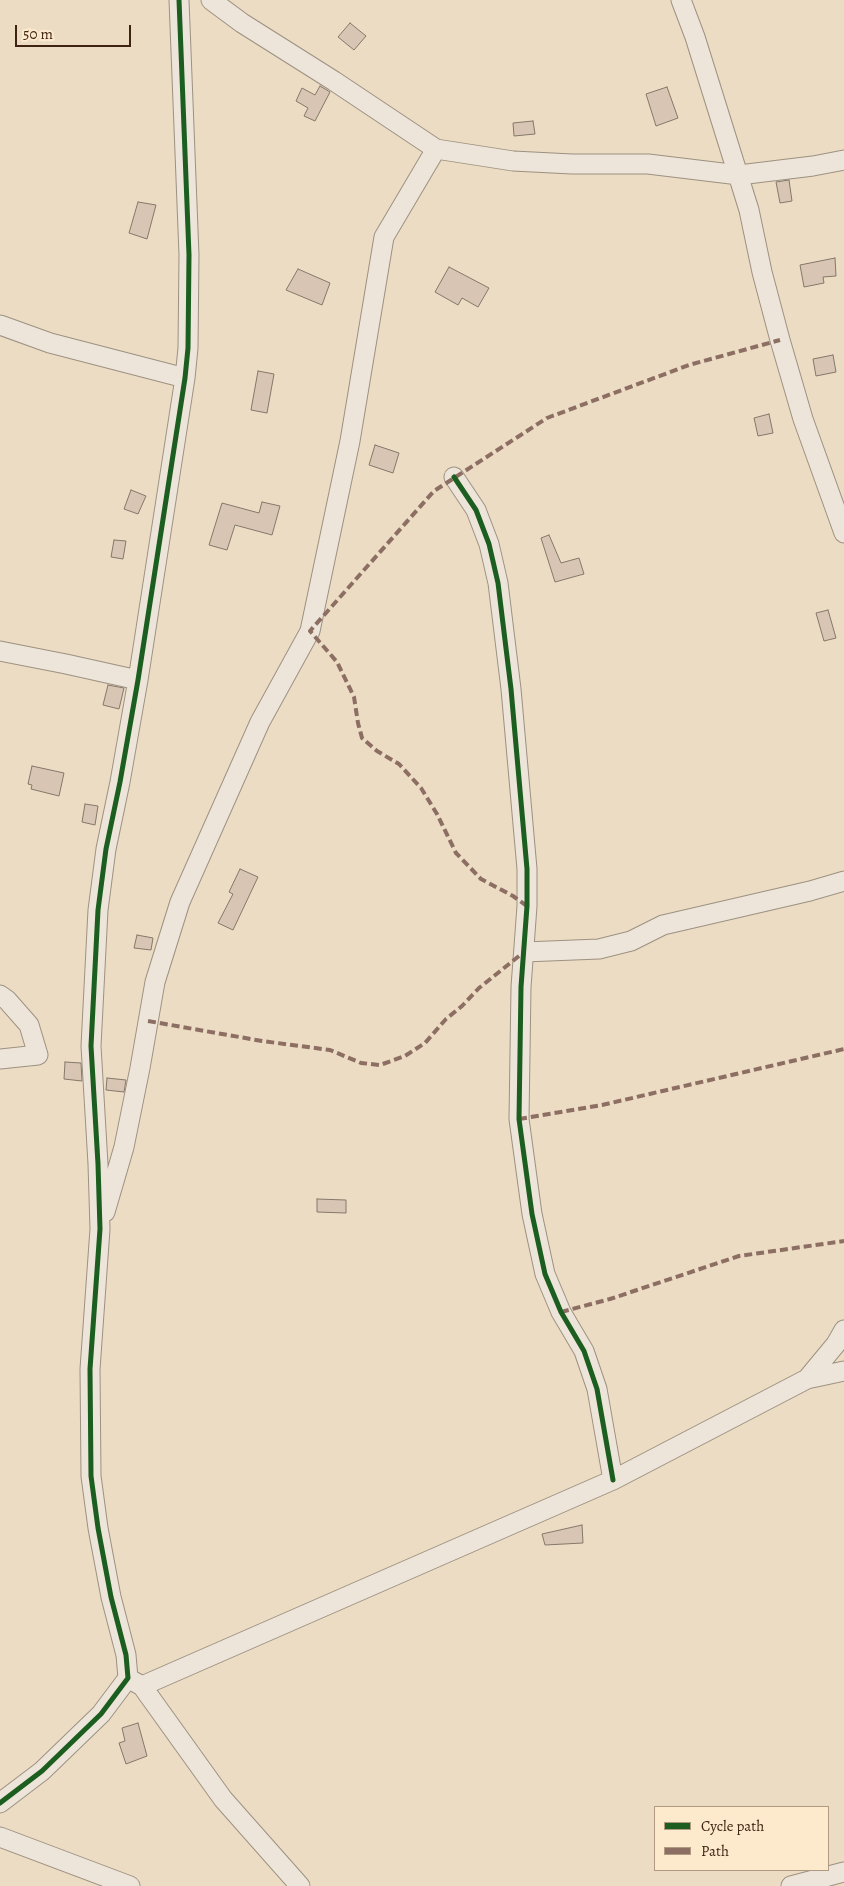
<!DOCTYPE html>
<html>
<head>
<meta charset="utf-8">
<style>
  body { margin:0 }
  #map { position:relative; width:844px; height:1886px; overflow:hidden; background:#ebdcc3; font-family:Alegreya,serif }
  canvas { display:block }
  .legend { position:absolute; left:654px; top:1806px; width:175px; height:65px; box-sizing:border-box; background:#fdeacd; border:1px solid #b19a82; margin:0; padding:6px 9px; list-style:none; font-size:15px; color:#3f2312 }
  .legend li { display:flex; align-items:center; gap:10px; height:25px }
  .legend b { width:25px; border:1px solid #b19a82 }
  .scale { position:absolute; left:15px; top:25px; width:116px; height:22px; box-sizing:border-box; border:2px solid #3f2312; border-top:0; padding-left:6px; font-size:15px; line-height:18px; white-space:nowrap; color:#3f2312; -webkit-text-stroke:4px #fdeacd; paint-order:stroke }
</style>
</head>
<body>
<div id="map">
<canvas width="844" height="1886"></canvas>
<ul class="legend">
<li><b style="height:6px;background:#1b5e20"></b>Cycle path</li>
<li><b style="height:6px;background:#8d6e63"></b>Path</li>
</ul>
<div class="scale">50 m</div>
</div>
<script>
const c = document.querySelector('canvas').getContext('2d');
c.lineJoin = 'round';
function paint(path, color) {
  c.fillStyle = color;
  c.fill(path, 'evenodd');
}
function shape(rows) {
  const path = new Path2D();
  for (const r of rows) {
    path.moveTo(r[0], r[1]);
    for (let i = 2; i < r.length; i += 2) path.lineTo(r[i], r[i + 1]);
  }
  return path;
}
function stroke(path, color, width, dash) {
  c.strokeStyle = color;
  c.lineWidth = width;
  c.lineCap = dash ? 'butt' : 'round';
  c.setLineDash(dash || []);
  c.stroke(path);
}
const building = shape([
  [350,23,366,36,354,50,338,37,350,23],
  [320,86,330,92,315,121,304,116,308,108,296,101,302,88,315,95,320,86],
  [667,87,678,118,656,126,646,94,667,87],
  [533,121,535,134,514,136,513,123,533,121],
  [789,180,792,201,780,203,776,182,789,180],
  [138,202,156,205,147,239,129,233,138,202],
  [835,258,836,276,823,277,824,283,804,287,800,265,835,258],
  [449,267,489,288,478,307,462,298,458,305,435,292,449,267],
  [298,269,330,283,322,305,286,290,298,269],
  [833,355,836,372,816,376,813,359,833,355],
  [258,371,274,374,267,413,251,410,258,371],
  [769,414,773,433,758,436,754,418,769,414],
  [375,445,399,453,393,473,369,465,375,445],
  [131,490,146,496,138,514,124,509,131,490],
  [262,502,280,506,272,535,235,525,227,550,209,545,222,503,259,513,262,502],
  [549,535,561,563,579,558,584,574,555,582,541,538,549,535],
  [114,540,126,541,123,559,111,557,114,540],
  [828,610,836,638,824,641,816,613,828,610],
  [108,685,124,688,119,709,103,705,108,685],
  [32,766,64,773,59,796,31,789,32,785,28,784,32,766],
  [85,804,98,806,95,825,82,822,85,804],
  [240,869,258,877,233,930,218,923,233,894,229,892,240,869],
  [137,935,153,938,151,950,134,948,137,935],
  [65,1062,81,1063,82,1081,64,1079,65,1062],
  [107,1078,126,1080,124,1092,106,1090,107,1078],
  [317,1199,346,1200,346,1213,317,1212,317,1199],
  [582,1525,583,1543,545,1545,542,1534,582,1525],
  [138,1723,147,1756,126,1764,119,1743,125,1741,122,1728,138,1723]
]);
const minor = shape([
  [211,0,242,23,334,81,436,149,513,161,572,164,648,164,739,175,813,166,844,160],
  [681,0,695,37,749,210,762,272,780,340,803,419,844,533],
  [0,325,50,343,185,378],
  [454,477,476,510,489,544,498,583,511,689,527,869,527,906,521,987,519,1119,532,1214,545,1274,561,1312,584,1351,597,1389,613,1480],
  [0,651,66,664,138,680],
  [524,952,599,949,631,941,663,925,810,891,844,881],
  [0,995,7,1000,29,1025,38,1055,0,1059],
  [105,1212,124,1147,140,1068,155,982,180,902,260,722,310,631,350,441,384,237,436,149],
  [807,1379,844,1371],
  [133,1681,142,1686,223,1799,300,1886],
  [142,1686,613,1480,807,1379,836,1344,844,1330],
  [0,1803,42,1771,101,1714,128,1678,126,1655,111,1597,98,1528,91,1476,90,1369,100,1229,98,1164,91,1046,98,910,106,849,120,782,138,680,185,378,188,348,189,255,179,0],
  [0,1837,130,1886],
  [791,1886,844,1872]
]);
const quiet = shape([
  [527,906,513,896,481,879,456,853,437,814,421,788,399,764,377,751,362,738,358,723,354,697,337,662,310,631,434,491,547,418,689,365,780,340],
  [148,1021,262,1041,330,1050,361,1063,380,1065,405,1056,425,1043,446,1019,462,1006,479,988,524,952],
  [519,1119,602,1105,844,1049],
  [561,1312,610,1299,739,1256,844,1241]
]);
const cycleway = shape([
  [454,477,476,510,489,544,498,583,511,689,527,869,527,906,521,987,519,1119,532,1214,545,1274,561,1312,584,1351,597,1389,613,1480],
  [0,1803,42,1771,101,1714,128,1678,126,1655,111,1597,98,1528,91,1476,90,1369,100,1229,98,1164,91,1046,98,910,106,849,120,782,138,680,185,378,188,348,189,255,179,0]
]);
paint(building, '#d9c5b4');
stroke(building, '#84786a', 1);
stroke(minor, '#9d9181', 21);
stroke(minor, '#ede5d9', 19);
stroke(quiet, '#8d6e63', 4, [8, 4]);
stroke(cycleway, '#1b5e20', 5);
</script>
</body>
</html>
